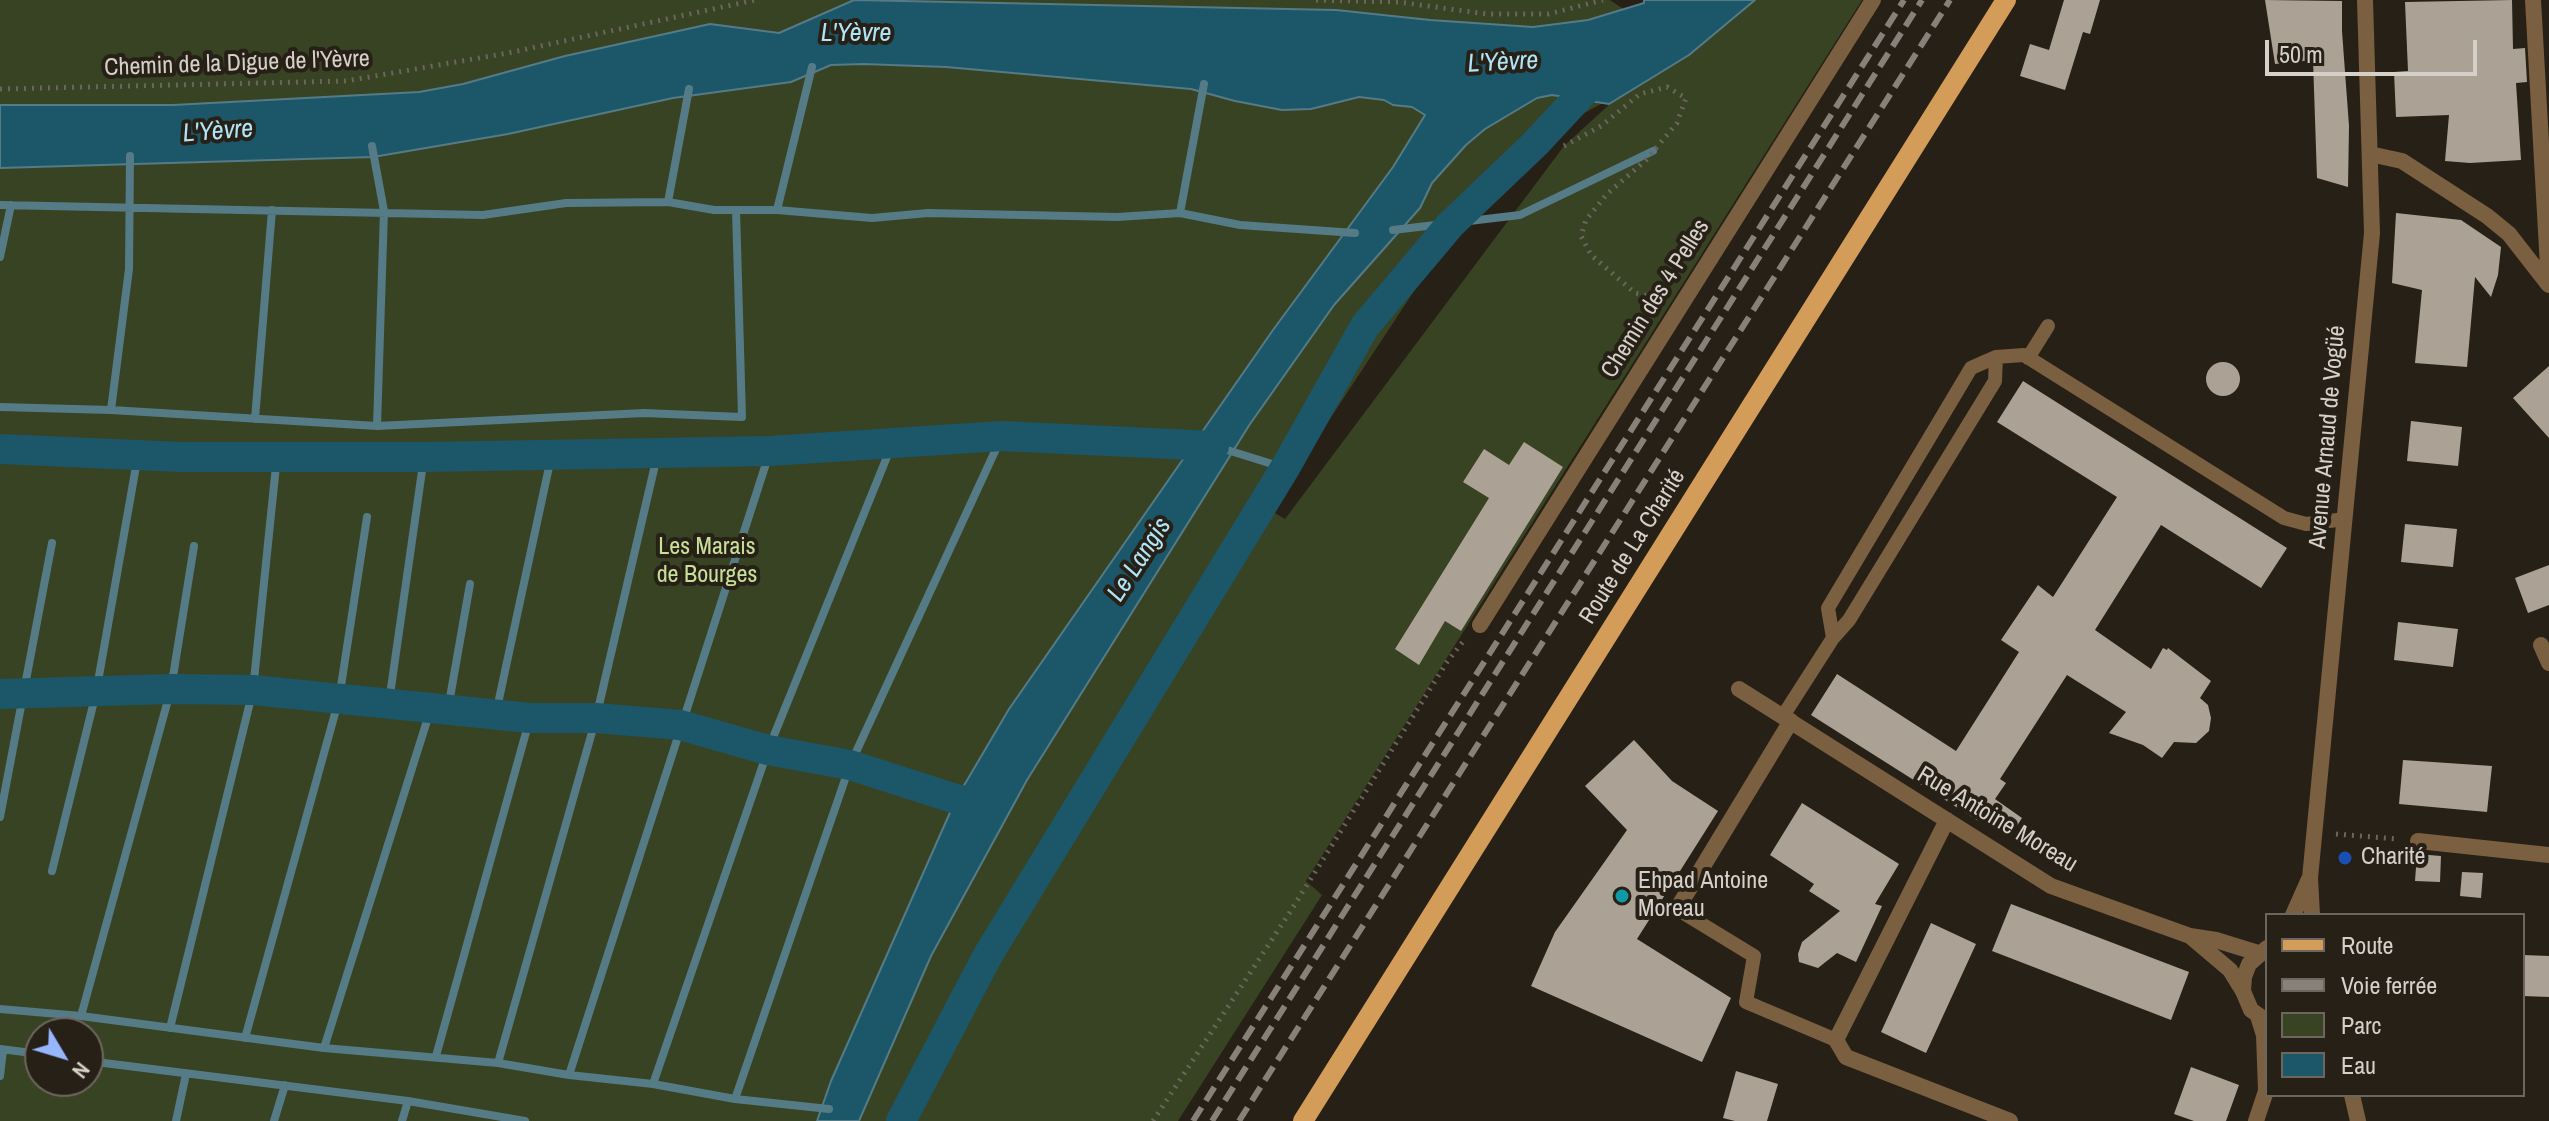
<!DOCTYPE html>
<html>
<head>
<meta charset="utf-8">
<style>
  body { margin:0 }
  #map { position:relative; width:2549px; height:1121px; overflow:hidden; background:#272016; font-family:"Archivo Narrow",sans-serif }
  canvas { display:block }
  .legend { position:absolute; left:2265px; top:913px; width:260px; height:184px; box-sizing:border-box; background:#272016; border:2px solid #6d665e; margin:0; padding:10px 14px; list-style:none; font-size:24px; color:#d5d0ca }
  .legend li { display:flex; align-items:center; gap:16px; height:40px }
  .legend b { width:40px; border:2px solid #6d665e }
  .north { position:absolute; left:24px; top:1017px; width:80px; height:80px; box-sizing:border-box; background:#272016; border:2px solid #6d665e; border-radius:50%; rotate:128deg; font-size:22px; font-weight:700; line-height:32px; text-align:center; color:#d5d0ca }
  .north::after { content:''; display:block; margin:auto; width:28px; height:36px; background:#96b6fd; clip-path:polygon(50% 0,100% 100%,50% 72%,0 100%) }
  .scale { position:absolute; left:2265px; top:40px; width:212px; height:36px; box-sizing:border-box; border:4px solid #d5d0ca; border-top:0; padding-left:10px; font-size:24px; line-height:28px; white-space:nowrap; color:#d5d0ca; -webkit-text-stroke:6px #272016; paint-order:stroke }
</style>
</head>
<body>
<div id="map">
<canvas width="2549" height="1121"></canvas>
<ul class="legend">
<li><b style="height:10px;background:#d49c59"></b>Route</li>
<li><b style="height:10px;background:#878179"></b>Voie ferrée</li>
<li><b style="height:22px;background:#384323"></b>Parc</li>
<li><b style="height:22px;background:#1c5769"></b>Eau</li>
</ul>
<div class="north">N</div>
<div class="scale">50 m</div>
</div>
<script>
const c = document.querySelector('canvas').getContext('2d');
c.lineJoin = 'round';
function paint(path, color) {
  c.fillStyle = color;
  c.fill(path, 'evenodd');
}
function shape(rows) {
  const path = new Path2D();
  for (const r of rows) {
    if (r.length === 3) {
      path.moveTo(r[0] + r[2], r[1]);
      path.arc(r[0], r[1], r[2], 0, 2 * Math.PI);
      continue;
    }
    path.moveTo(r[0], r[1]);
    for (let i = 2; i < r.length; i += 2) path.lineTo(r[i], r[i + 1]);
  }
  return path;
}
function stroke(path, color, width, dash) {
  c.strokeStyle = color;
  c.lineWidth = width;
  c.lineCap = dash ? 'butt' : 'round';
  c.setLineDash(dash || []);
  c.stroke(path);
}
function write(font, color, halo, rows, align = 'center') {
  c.font = font + ' "Archivo Narrow",sans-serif';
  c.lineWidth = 8;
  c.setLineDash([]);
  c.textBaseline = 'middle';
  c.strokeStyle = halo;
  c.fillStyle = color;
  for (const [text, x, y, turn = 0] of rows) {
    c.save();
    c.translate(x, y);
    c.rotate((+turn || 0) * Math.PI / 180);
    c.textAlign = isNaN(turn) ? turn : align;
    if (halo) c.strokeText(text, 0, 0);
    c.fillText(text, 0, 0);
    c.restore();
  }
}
const green = shape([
  [0,0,1610,0,1676,45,1726,0,1862,0,1306,881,1322,895,1178,1121,0,1121],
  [1623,92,1564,146,1285,519,1270,510,1443,247,1557,128],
  [40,1033,88,1033,88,1081,40,1081]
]);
const water = shape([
  [854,0,1336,10,1430,20,1533,27,1588,20,1644,3,1644,0,1755,0,1689,55,1609,104,1552,95,1537,98,1485,129,1466,145,1432,183,1420,208,1334,305,1250,424,1027,780,931,956,859,1121,817,1121,831,1081,956,799,1009,709,1273,330,1393,167,1425,115,1412,107,1393,105,1384,100,1359,97,1311,109,1282,110,1235,101,1191,89,946,67,863,64,831,65,791,82,673,98,508,134,373,157,0,168,0,105,173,105,419,92,463,84,565,56,710,24,779,33,854,0]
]);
const stream = shape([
  [372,146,384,211,377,426],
  [668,202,689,89],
  [0,205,483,215,566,203,668,202,714,210,777,210,872,218,928,213,1117,217,1180,213,1240,225,1355,233],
  [777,210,812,67],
  [1180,213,1204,84],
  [1393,230,1520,215,1653,151],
  [0,257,11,205],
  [0,407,111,410,377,426,644,413,742,417,736,210],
  [111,410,129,269,130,156],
  [255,419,272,210],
  [1224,449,1285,468],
  [389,702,424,457],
  [448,709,470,584],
  [496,713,552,453],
  [0,817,52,543],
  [52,871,96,693,138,455],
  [0,1009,81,1016,324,1048,498,1063,569,1075,653,1084,735,1099,829,1109],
  [81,1016,171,689,194,546],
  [170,1028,253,690,277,456],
  [245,1038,339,699,367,517],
  [324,1048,431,708],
  [0,1049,40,1054],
  [436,1056,530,718],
  [88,1061,408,1101,525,1121],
  [498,1063,596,718,658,452],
  [569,1075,770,451],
  [0,1076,3,1050],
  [653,1084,768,750,893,442],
  [735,1099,850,765,1002,436],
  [176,1121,186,1074],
  [274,1121,285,1085],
  [402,1121,408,1101]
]);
const canal = shape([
  [0,449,182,457,424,457,770,451,1002,436,1214,446],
  [0,694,171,689,253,690,530,718,596,718,680,725,768,750,850,765,956,799,981,804],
  [901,1121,988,955,1285,468,1365,326,1450,225,1535,144,1603,71]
]);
const building = shape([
  [2064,0,2100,0,2090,34,2083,32,2065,90,2020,76,2030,44,2049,50],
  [2265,0,2342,1,2342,31,2349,126,2348,187,2317,178,2313,60,2275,64],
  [2512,0,2513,49,2525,48,2527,82,2516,83,2521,160,2470,163,2445,161,2449,115,2396,117,2394,72,2408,71,2405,2],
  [2396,213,2461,220,2501,247,2498,275,2491,297,2475,277,2467,367,2415,363,2422,290,2392,283],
  [2223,379,17],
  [2549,366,2549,438,2513,398],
  [2023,381,2287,548,2261,588,2161,525,2095,630,2151,669,2163,648,2167,650,2168,648,2211,681,2200,698,2208,705,2211,718,2209,731,2196,743,2174,742,2162,758,2143,745,2109,733,2126,712,2067,675,2000,779,2006,783,1995,799,2022,818,2011,835,1983,817,1980,822,1811,715,1837,674,1956,751,2019,652,2001,640,2038,585,2053,597,2117,497,1997,422],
  [2411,421,2462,427,2458,466,2407,461],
  [1524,442,1563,467,1461,631,1445,621,1419,665,1395,649,1489,498,1463,482,1484,449,1509,465],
  [2405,524,2457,529,2453,567,2401,562],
  [2549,565,2549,605,2528,613,2515,578],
  [2398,622,2458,629,2453,667,2394,660],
  [1634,740,1672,781,1718,811,1637,939,1731,998,1702,1062,1531,986,1555,932,1627,830,1585,786],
  [2403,760,2492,766,2487,812,2399,804],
  [1802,803,1899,864,1875,904,1882,906,1856,962,1837,953,1818,968,1799,962,1798,954,1802,942,1840,911,1809,891,1814,884,1770,855],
  [2417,854,2441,856,2440,882,2415,881],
  [2462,872,2483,873,2481,898,2460,896],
  [2011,904,2189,972,2171,1020,1992,951],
  [1931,923,1976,944,1926,1053,1881,1032],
  [2523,955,2549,956,2549,997,2523,996],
  [2191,1067,2239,1085,2226,1121,2194,1121,2174,1114],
  [1736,1071,1778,1084,1767,1121,1735,1121,1723,1118]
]);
const path = shape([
  [1316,0,1398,2,1487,14,1549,14,1603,0],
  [0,89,346,81,508,53,755,0],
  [1564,146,1601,126,1640,94,1667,87,1686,98,1677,123,1646,160,1607,194,1586,220,1581,236,1591,255,1635,293,1661,299],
  [2336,834,2397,839],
  [1153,1121,1290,912,1447,662,1465,639]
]);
const service = shape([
  [2028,358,2048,326],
  [1833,638,1828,608,1971,368,1996,357,2024,355,2284,518,2306,524,2345,519],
  [1783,716,1833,638,1849,620,1995,381,1996,357],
  [1677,909,1754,956,1746,1002,1836,1040]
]);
const minor = shape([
  [2533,0,2549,285],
  [2370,154,2402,161,2487,216,2509,234,2548,284],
  [1480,625,1873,0],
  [2541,645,2549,663],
  [1739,689,2051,886,2190,936,2216,940,2258,953],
  [1947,820,1836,1040,1846,1057,2010,1121],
  [2418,841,2549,855],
  [1677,909,1791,721],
  [2191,937,2230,970,2243,991],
  [2258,1016,2264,1035,2266,1090],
  [2256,1121,2267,1088]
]);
const tertiary = shape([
  [2293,915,2309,879],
  [2312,915,2310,878,2372,233,2365,0],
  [2267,948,2249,964,2244,977,2243,991,2251,1010,2267,1021],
  [2352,1095,2358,1121]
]);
const primary = shape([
  [1303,1121,2006,0]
]);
const rail = shape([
  [1193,1121,1904,0],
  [1212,1121,1922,0],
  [1239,1121,1950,0]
]);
const markers = [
  [2345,858,8,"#1a4fb4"],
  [1622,896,8,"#0f9aa8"]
];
const streetNames = [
  ["Chemin de la Digue de l'Yèvre",237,64,-2],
  ["Chemin des 4 Pelles",1656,299,-58],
  ["Avenue Arnaud de Vogüé",2328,437,-85],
  ["Route de La Charité",1633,547,-58],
  ["Rue Antoine Moreau",1997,820,31]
];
const parkNames = [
  ["Les Marais",707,548],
  ["de Bourges",707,576]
];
const poiNames = [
  ["Charité",2361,858],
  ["Ehpad Antoine",1638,882],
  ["Moreau",1638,910]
];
const waterNames = [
  ["L'Yèvre",856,34],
  ["L'Yèvre",1503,63,-3],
  ["L'Yèvre",218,132,-4],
  ["Le Langis",1140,560,-57]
];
paint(green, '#384323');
paint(water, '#1c5769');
stroke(water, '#547b86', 2);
stroke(stream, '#547b86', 8);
stroke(canal, '#1c5769', 30);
paint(building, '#aba295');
stroke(path, '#6b655d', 5, [2, 6]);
stroke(service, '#7a5f40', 14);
stroke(minor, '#7a5f40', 16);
stroke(tertiary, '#7a5f40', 16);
stroke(primary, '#d49c59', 20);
stroke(rail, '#878179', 6, [16, 8]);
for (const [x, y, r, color] of markers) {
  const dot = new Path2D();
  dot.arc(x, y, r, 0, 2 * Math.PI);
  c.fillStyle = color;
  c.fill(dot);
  stroke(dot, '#272016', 3);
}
write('24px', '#d5d0ca', '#272016', streetNames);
write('24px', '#c7e099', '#272016', parkNames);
write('24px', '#d5d0ca', '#272016', poiNames, 'left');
write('italic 26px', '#b1e4f7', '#272016', waterNames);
</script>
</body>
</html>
